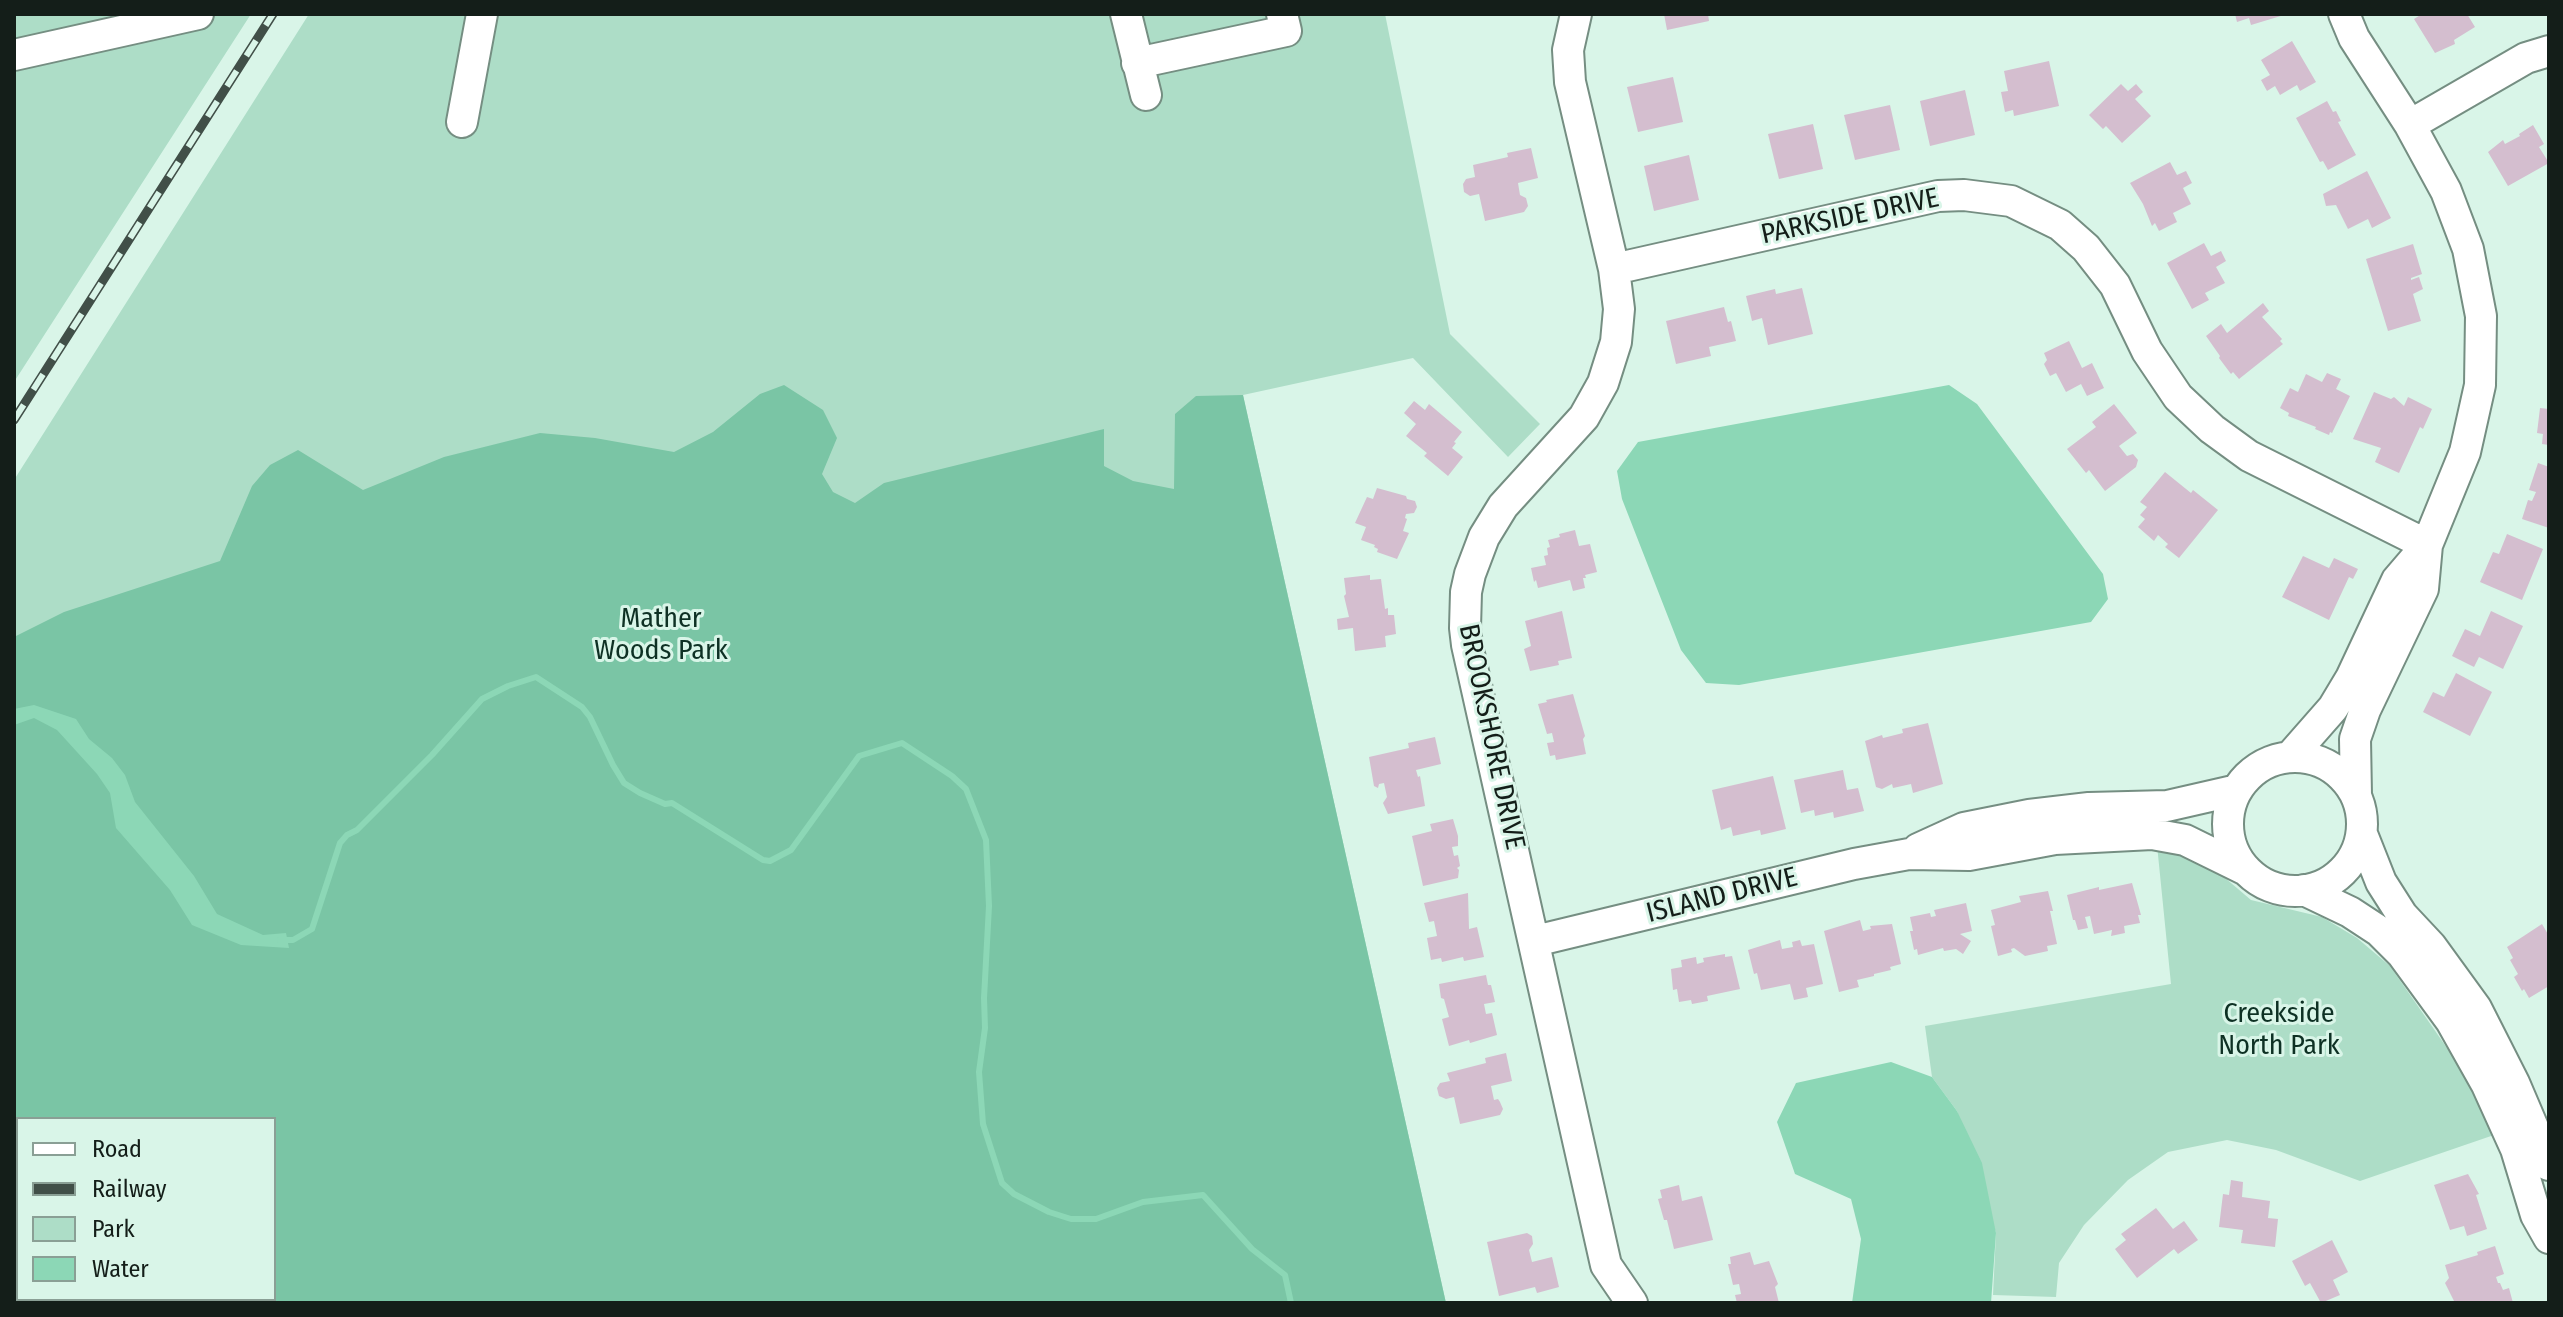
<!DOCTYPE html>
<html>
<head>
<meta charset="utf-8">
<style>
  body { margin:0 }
  #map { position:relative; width:2563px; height:1317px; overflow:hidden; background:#d9f5e8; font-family:"Fira Sans Condensed",sans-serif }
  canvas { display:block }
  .frame { position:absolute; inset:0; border:16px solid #141e19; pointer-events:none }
  .legend { position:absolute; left:16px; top:1117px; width:260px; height:184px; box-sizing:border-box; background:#d9f5e8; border:2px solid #8a9f95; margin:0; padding:10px 14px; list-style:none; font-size:24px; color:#141e19 }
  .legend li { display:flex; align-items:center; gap:16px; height:40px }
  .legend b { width:40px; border:2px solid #8a9f95 }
</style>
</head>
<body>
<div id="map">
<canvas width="2563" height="1317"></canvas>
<div class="frame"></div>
<ul class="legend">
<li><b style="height:10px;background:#fff"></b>Road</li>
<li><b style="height:10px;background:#414f48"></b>Railway</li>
<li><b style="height:22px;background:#adddc7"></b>Park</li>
<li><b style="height:22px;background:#8cd7b6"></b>Water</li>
</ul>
</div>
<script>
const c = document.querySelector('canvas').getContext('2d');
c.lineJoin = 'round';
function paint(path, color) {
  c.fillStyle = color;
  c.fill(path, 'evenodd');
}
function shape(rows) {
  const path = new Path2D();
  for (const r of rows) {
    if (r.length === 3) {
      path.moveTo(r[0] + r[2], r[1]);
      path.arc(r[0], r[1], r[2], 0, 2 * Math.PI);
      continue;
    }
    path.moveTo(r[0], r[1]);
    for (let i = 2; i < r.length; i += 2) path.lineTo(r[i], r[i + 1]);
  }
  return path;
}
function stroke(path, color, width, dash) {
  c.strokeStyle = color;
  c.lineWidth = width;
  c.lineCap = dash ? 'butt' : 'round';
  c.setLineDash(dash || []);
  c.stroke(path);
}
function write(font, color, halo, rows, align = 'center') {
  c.font = font + ' "Fira Sans Condensed",sans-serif';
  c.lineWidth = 6;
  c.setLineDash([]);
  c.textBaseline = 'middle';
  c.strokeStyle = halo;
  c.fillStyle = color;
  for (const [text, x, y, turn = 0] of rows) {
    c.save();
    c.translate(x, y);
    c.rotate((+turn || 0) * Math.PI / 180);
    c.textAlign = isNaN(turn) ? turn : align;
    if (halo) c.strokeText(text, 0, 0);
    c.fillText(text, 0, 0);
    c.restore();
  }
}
const green = shape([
  [16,14,251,14,14,382,14,21],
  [309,14,1385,14,1450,334,1540,424,1508,457,1413,358,1243,395,1446,1303,14,1303,14,480],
  [18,1119,274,1119,274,1299,18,1299],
  [2157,845,2211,866,2251,900,2322,917,2357,938,2390,966,2463,1071,2494,1135,2360,1181,2276,1150,2227,1140,2168,1152,2128,1180,2084,1225,2059,1263,2056,1297,1993,1295,1996,1233,1957,1111,1932,1077,1925,1026,2171,984]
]);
const forest = shape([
  [784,385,823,410,837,438,822,474,833,492,855,503,884,483,1104,429,1104,466,1133,481,1174,489,1175,414,1196,396,1243,395,1446,1303,14,1303,14,637,64,612,220,561,252,486,270,465,298,450,363,490,444,457,540,433,595,438,674,452,713,432,760,394],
  [18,1119,274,1119,274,1299,18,1299]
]);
const water = shape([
  [1949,385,1977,404,2103,574,2108,599,2091,622,1739,685,1706,683,1681,650,1622,499,1617,471,1638,442],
  [34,705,76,719,89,739,112,758,125,775,135,802,194,876,217,914,263,935,286,933,289,948,241,945,192,925,170,890,116,828,110,793,97,774,57,730,34,718,14,725,14,709],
  [1891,1062,1932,1077,1957,1111,1982,1163,1996,1233,1991,1303,1852,1303,1861,1239,1851,1199,1795,1174,1777,1122,1796,1083]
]);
const stream = shape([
  [280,940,293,940,312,929,340,843,347,835,357,830,432,755,482,699,508,686,536,677,582,707,590,717,613,765,624,783,640,793,665,804,672,803,763,860,770,861,791,850,859,756,902,743,952,776,966,789,986,840,989,906,984,998,985,1028,979,1072,983,1124,1002,1183,1014,1194,1049,1212,1071,1219,1096,1219,1143,1202,1203,1195,1252,1249,1285,1275,1291,1303]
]);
const building = shape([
  [1664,14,1708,14,1709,21,1667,30],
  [2235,14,2284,14,2284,15,2251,25,2249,18,2237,22],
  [2422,14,2467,14,2475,27,2454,40,2455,44,2435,53,2414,19],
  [2292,41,2316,82,2300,91,2297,85,2280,95,2275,86,2267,91,2261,80,2270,75,2261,60],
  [2049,61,2059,106,2014,116,2013,110,2005,112,2001,92,2008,91,2004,71],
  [1673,77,1683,122,1638,132,1627,87],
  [2121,84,2128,91,2136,84,2143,92,2135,99,2151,116,2122,143,2106,126,2103,129,2089,115],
  [1965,90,1975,135,1930,146,1920,101],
  [2327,101,2333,112,2336,111,2341,121,2338,122,2356,155,2328,170,2323,161,2320,162,2296,118],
  [1890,105,1900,150,1855,160,1844,115],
  [1813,124,1823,169,1779,179,1768,134],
  [2533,125,2544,144,2539,147,2549,163,2508,186,2488,152,2503,140,2505,144,2520,136,2519,134],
  [1531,148,1538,178,1518,183,1520,195,1526,198,1528,206,1524,212,1485,221,1479,194,1470,196,1464,192,1463,184,1466,179,1475,177,1473,165,1508,157,1507,153],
  [1689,155,1699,200,1654,211,1644,166],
  [2170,162,2177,175,2186,171,2192,183,2183,188,2191,204,2173,213,2177,222,2159,231,2155,223,2152,226,2143,204,2130,183],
  [2367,171,2391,218,2372,228,2368,219,2348,229,2336,205,2326,206,2323,194],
  [2204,243,2211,256,2221,251,2226,261,2216,267,2225,283,2205,293,2209,300,2192,309,2167,263],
  [2413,244,2422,274,2411,278,2411,280,2419,277,2423,289,2413,294,2421,321,2388,331,2366,259],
  [1802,288,1813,334,1768,345,1762,318,1752,321,1746,296,1775,289,1776,294],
  [2263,303,2269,311,2262,317,2282,339,2280,341,2283,344,2239,379,2233,372,2231,374,2219,358,2220,356,2206,336,2221,324,2227,333],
  [1724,307,1728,322,1731,321,1736,341,1709,347,1711,356,1676,364,1666,321],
  [2069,341,2082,368,2092,363,2104,388,2087,396,2081,384,2066,392,2056,373,2050,376,2044,364,2047,360,2044,353],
  [2327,373,2341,379,2336,389,2350,396,2332,433,2330,432,2329,435,2315,429,2316,427,2288,416,2289,413,2280,408,2290,388,2298,392,2306,374,2322,382],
  [2374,392,2391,399,2394,397,2404,406,2408,397,2432,409,2423,429,2420,427,2399,473,2375,462,2381,448,2353,439],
  [1414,401,1425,410,1429,404,1462,432,1454,442,1456,443,1452,448,1463,457,1448,476,1424,456,1427,453,1406,436,1416,424,1404,413],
  [2114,404,2137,433,2119,446,2127,456,2133,454,2138,460,2136,467,2105,491,2089,470,2086,473,2067,449,2096,427,2092,422],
  [2540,408,2549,409,2549,445,2542,444,2543,434,2537,433],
  [2538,463,2549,467,2549,528,2522,519,2528,500,2532,501,2536,492,2529,490],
  [2165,472,2191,493,2193,490,2218,510,2179,558,2165,547,2168,544,2158,535,2154,541,2138,527,2145,519,2140,515,2147,507,2140,502],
  [1377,488,1406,496,1407,499,1415,501,1417,507,1414,513,1406,514,1405,518,1407,519,1403,531,1409,533,1397,559,1377,552,1378,549,1374,547,1375,545,1361,540,1366,527,1355,523,1367,497,1373,499],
  [1575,530,1579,546,1590,544,1597,572,1585,575,1586,578,1583,578,1585,588,1573,591,1570,580,1538,588,1536,580,1534,582,1531,568,1546,565,1544,556,1548,555,1547,548,1550,547,1548,540,1560,537,1559,534],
  [2507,534,2543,549,2522,600,2480,582,2493,552,2499,554],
  [2303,556,2329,568,2334,558,2358,569,2353,579,2349,577,2329,620,2282,597],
  [1370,575,1370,580,1381,579,1385,609,1388,608,1388,615,1394,615,1396,634,1385,636,1386,647,1355,651,1353,628,1338,630,1337,619,1349,617,1344,596,1346,594,1344,578],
  [1562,611,1572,658,1558,661,1559,665,1530,671,1524,649,1531,646,1525,621],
  [2491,611,2523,626,2503,669,2479,657,2474,667,2452,656,2465,629,2480,636],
  [2456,673,2492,692,2470,736,2423,712,2433,692,2444,697],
  [1573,694,1585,736,1583,739,1586,754,1556,760,1555,755,1550,756,1547,743,1554,742,1552,733,1547,734,1538,704,1547,702,1546,700],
  [1928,723,1943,784,1913,793,1911,784,1893,788,1892,784,1882,789,1876,787,1865,741,1882,735,1883,738,1903,733,1902,729],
  [1435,737,1441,764,1416,770,1418,777,1420,776,1425,806,1388,814,1383,803,1387,797,1384,783,1379,784,1378,788,1374,786,1369,757,1409,748,1408,743],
  [1843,770,1847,790,1858,788,1864,811,1834,818,1833,812,1815,816,1814,810,1801,813,1794,780],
  [1773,776,1786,829,1761,835,1760,830,1733,836,1731,827,1721,830,1712,790],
  [1453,819,1458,836,1458,846,1452,847,1454,856,1458,855,1460,866,1457,868,1459,870,1458,878,1423,886,1412,836,1432,831,1430,824],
  [2132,883,2141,915,2138,915,2140,923,2124,926,2125,933,2111,936,2112,930,2094,934,2090,916,2085,917,2088,928,2078,930,2075,920,2073,920,2067,895,2099,887,2099,890],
  [2048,891,2053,911,2050,911,2057,944,2047,946,2048,951,2025,956,2014,948,2011,949,2012,952,1998,956,1991,926,1995,925,1991,910,2021,902,2019,896],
  [1468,893,1469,929,1477,927,1484,957,1464,961,1463,957,1442,962,1441,958,1431,960,1427,938,1437,936,1434,921,1429,922,1424,903],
  [1966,903,1972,931,1960,934,1971,941,1963,954,1956,949,1944,951,1943,948,1918,955,1917,949,1914,950,1910,931,1913,931,1910,917,1930,913,1931,917,1936,916,1934,910],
  [1860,920,1863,931,1871,929,1870,926,1892,924,1901,964,1890,967,1891,970,1874,974,1874,976,1857,980,1859,987,1839,992,1824,931],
  [2542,924,2549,936,2549,986,2529,998,2524,989,2522,991,2514,977,2518,974,2510,960,2513,958,2507,947],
  [1780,940,1782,949,1793,947,1792,942,1800,940,1802,946,1814,944,1823,984,1806,988,1808,997,1794,1000,1790,984,1761,990,1757,973,1754,974,1748,950],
  [1725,954,1725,957,1732,956,1740,989,1707,996,1708,1001,1692,1004,1691,1000,1679,1002,1677,989,1673,990,1671,969,1682,967,1681,960,1696,957,1697,964,1704,962,1703,958],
  [1486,975,1488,985,1491,985,1495,1002,1484,1004,1486,1014,1492,1013,1497,1035,1470,1043,1469,1040,1449,1046,1442,1019,1449,1017,1444,999,1441,998,1439,984],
  [1506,1053,1512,1081,1491,1086,1494,1100,1498,1099,1500,1102,1503,1109,1500,1115,1460,1124,1454,1097,1446,1099,1439,1096,1437,1088,1440,1083,1450,1081,1447,1073,1486,1063,1485,1058],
  [2468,1174,2479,1194,2476,1195,2487,1229,2467,1236,2464,1226,2450,1230,2434,1185],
  [2231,1180,2243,1182,2242,1197,2270,1201,2268,1218,2278,1219,2275,1247,2241,1243,2243,1230,2219,1227,2223,1194,2229,1195],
  [1679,1185,1682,1201,1702,1196,1713,1240,1674,1249,1667,1220,1664,1220,1658,1199,1662,1198,1660,1190],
  [2156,1208,2173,1229,2184,1221,2198,1240,2178,1254,2174,1249,2137,1278,2115,1249,2126,1240,2121,1234],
  [1527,1233,1532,1236,1533,1244,1529,1250,1532,1262,1552,1257,1559,1287,1537,1293,1535,1287,1499,1296,1487,1242],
  [2332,1240,2348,1272,2333,1280,2340,1295,2321,1303,2310,1283,2305,1286,2292,1261],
  [2495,1246,2504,1274,2496,1277,2498,1283,2500,1283,2503,1290,2509,1288,2513,1303,2455,1303,2445,1283,2449,1278,2445,1265,2478,1255,2477,1252],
  [1750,1252,1754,1265,1769,1261,1778,1284,1775,1287,1779,1303,1737,1303,1735,1295,1741,1294,1739,1284,1733,1285,1728,1264,1731,1264,1730,1257]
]);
const minor = shape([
  [1126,14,1146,95],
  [1576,14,1568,50,1570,82,1614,269,1619,309,1616,342,1603,383,1584,417,1503,506,1484,537,1470,574,1466,592,1465,628,1467,645,1606,1265,1632,1303],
  [2344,14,2354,38,2410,125,2446,191,2468,249,2481,316,2480,385,2465,452,2427,545,2423,589,2365,710,2355,739,2356,795],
  [14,55,198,14],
  [1137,63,1286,31,1282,14],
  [462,122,482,14],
  [2410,125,2526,58,2549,51],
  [1614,269,1938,196,1964,195,2011,201,2060,225,2086,248,2115,285,2147,351,2178,397,2212,429,2249,456,2427,545],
  [2290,757,2333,708,2351,678,2397,580,2427,545],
  [2295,824,67],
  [2362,834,2381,882,2402,915,2431,946,2476,1008,2514,1083,2549,1165],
  [1918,849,1964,828,2029,815,2089,808,2167,806,2237,790],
  [2304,890,2350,912,2379,931,2402,954,2451,1021,2487,1085,2516,1149,2536,1215,2549,1238],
  [1535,941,1854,864,1909,854,1969,855,2055,839,2152,834,2185,840,2246,870]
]);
const rail = shape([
  [14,420,273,14]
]);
const streetNames = [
  ["PARKSIDE DRIVE",1850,217,-12],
  ["BROOKSHORE DRIVE",1491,737,78],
  ["ISLAND DRIVE",1722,896,-14]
];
const parkNames = [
  ["Mather",661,619],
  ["Woods Park",661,651],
  ["Creekside",2279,1014],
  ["North Park",2279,1046]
];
paint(green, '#adddc7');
paint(forest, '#7ac5a5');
paint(water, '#8cd7b6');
stroke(stream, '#8cd7b6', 6);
paint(building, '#d4becf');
stroke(minor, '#758e82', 34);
stroke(minor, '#fff', 30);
stroke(rail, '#414f48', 9);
stroke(rail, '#d9f5e8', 6, [18]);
write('28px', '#141e19', '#d9f5e8', streetNames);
write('28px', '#0e3124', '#d9f5e8', parkNames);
</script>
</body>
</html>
